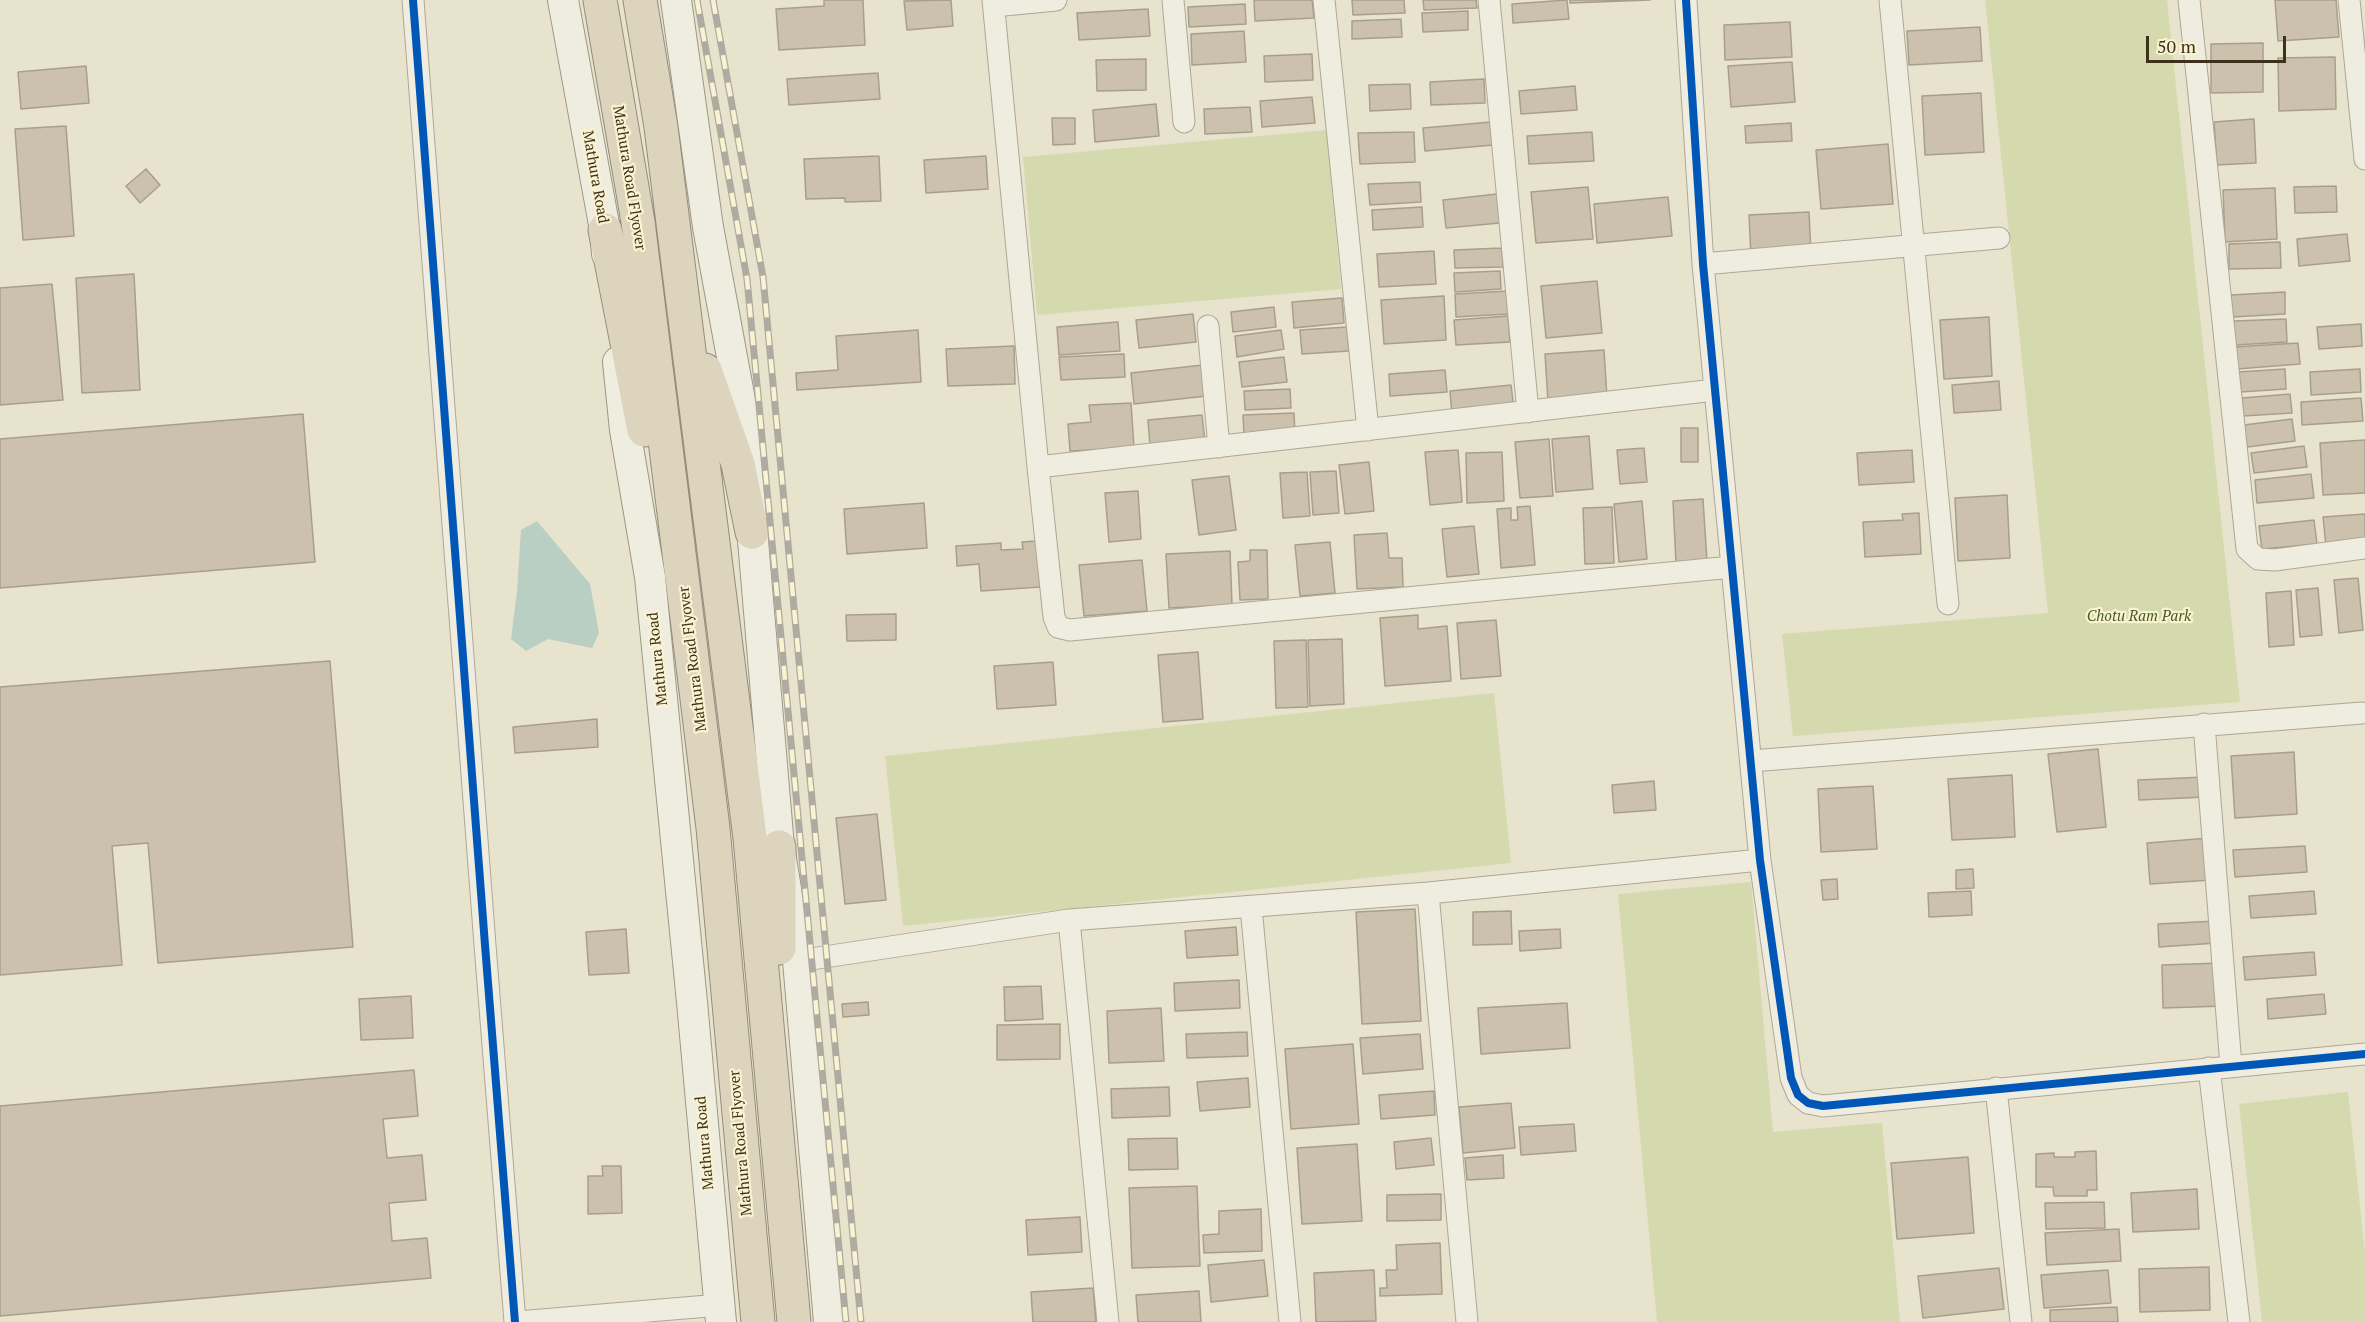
<!DOCTYPE html>
<html>
<head>
<meta charset="utf-8">
<style>
  body { margin:0 }
  #map { position:relative; width:2365px; height:1322px; overflow:hidden; background:#e8e3cd; font-family:"PT Serif",serif }
  canvas { display:block }
  .scale { position:absolute; left:2146px; top:36px; width:140px; height:27px; box-sizing:border-box; border:3px solid #3e311c; border-top:0; padding-left:8px; font-size:18px; line-height:21px; white-space:nowrap; color:#3e311c; -webkit-text-stroke:4px #faf3d2; paint-order:stroke }
</style>
</head>
<body>
<div id="map">
<canvas width="2365" height="1322"></canvas>
<div class="scale">50 m</div>
</div>
<script>
const c = document.querySelector('canvas').getContext('2d');
c.lineJoin = 'round';
function paint(path, color) {
  c.fillStyle = color;
  c.fill(path, 'evenodd');
}
function shape(rows) {
  const path = new Path2D();
  for (const r of rows) {
    path.moveTo(r[0], r[1]);
    for (let i = 2; i < r.length; i += 2) path.lineTo(r[i], r[i + 1]);
  }
  return path;
}
function stroke(path, color, width, dash) {
  c.strokeStyle = color;
  c.lineWidth = width;
  c.lineCap = dash ? 'butt' : 'round';
  c.setLineDash(dash || []);
  c.stroke(path);
}
function write(font, color, halo, rows, align = 'center') {
  c.font = font + ' "PT Serif",serif';
  c.lineWidth = 4.5;
  c.setLineDash([]);
  c.textBaseline = 'middle';
  c.strokeStyle = halo;
  c.fillStyle = color;
  for (const [text, x, y, turn = 0] of rows) {
    c.save();
    c.translate(x, y);
    c.rotate((+turn || 0) * Math.PI / 180);
    c.textAlign = isNaN(turn) ? turn : align;
    if (halo) c.strokeText(text, 0, 0);
    c.fillText(text, 0, 0);
    c.restore();
  }
}
const green = shape([
  [1985,0,2167,0,2240,702,1793,736,1782,634,2048,613],
  [1327,130,1341,289,1037,315,1023,157],
  [1494,693,1511,863,903,926,885,756],
  [1751,882,1773,1132,1882,1123,1900,1322,1657,1322,1618,894],
  [2348,1092,2365,1254,2365,1322,2262,1322,2239,1104]
]);
const water = shape([
  [537,521,590,584,599,633,592,648,548,639,526,651,511,639,517,591,521,530]
]);
const building = shape([
  [824,0,863,0,865,45,779,50,776,9,824,6,824,0],
  [951,0,953,26,907,30,904,1,951,0],
  [1254,0,1312,0,1314,18,1255,21,1254,0],
  [1352,0,1404,0,1405,13,1353,15,1352,0],
  [1423,0,1476,0,1477,8,1424,10,1423,0],
  [1567,0,1569,19,1513,23,1512,4,1567,0],
  [1570,0,1650,0,1570,3,1570,0],
  [2275,0,2336,0,2339,37,2278,41,2275,0],
  [1245,4,1246,24,1189,27,1188,7,1245,4],
  [1148,9,1150,36,1079,40,1077,13,1148,9],
  [1468,11,1468,30,1423,32,1422,13,1468,11],
  [1401,19,1402,37,1352,39,1352,21,1401,19],
  [1790,22,1792,57,1725,60,1724,25,1790,22],
  [1980,27,1982,61,1909,65,1907,31,1980,27],
  [1244,31,1246,62,1192,65,1191,34,1244,31],
  [2263,43,2263,92,2211,93,2211,44,2263,43],
  [1312,54,1313,80,1265,82,1264,56,1312,54],
  [2335,57,2336,109,2279,111,2278,58,2335,57],
  [1146,59,1146,90,1097,91,1096,60,1146,59],
  [1792,62,1795,102,1731,107,1728,66,1792,62],
  [86,66,89,103,21,109,18,72,86,66],
  [878,73,880,99,789,105,787,79,878,73],
  [1484,79,1485,103,1431,105,1430,82,1484,79],
  [1410,84,1411,109,1370,111,1369,85,1410,84],
  [1575,86,1577,110,1521,114,1519,91,1575,86],
  [1981,93,1984,152,1925,155,1922,96,1981,93],
  [1312,97,1315,123,1262,127,1260,101,1312,97],
  [1156,104,1159,136,1095,142,1093,110,1156,104],
  [1250,107,1252,132,1205,134,1204,109,1250,107],
  [1052,118,1075,118,1075,144,1053,145,1052,118],
  [2254,119,2256,163,2217,165,2214,122,2254,119],
  [1491,122,1493,145,1425,151,1423,128,1491,122],
  [1791,123,1792,141,1746,143,1745,126,1791,123],
  [66,126,74,236,23,240,15,129,66,126],
  [1414,132,1415,162,1360,164,1358,133,1414,132],
  [1592,132,1594,161,1529,164,1527,136,1592,132],
  [1888,144,1893,204,1821,209,1816,150,1888,144],
  [879,156,881,201,845,202,845,198,806,199,804,159,879,156],
  [986,156,988,189,926,193,924,160,986,156],
  [146,169,160,185,140,203,126,186,146,169],
  [1420,182,1421,202,1370,205,1368,184,1420,182],
  [2336,186,2337,212,2295,213,2294,187,2336,186],
  [1588,187,1593,239,1536,243,1531,192,1588,187],
  [2275,188,2277,239,2225,242,2223,190,2275,188],
  [1497,194,1500,223,1446,228,1443,200,1497,194],
  [1668,197,1672,236,1597,243,1594,204,1668,197],
  [1422,207,1423,227,1373,230,1372,210,1422,207],
  [1809,212,1811,254,1751,257,1749,215,1809,212],
  [2347,234,2350,261,2299,266,2297,239,2347,234],
  [2280,242,2281,268,2229,269,2229,244,2280,242],
  [1502,248,1503,267,1455,268,1454,250,1502,248],
  [1434,251,1436,284,1379,287,1377,254,1434,251],
  [1500,271,1501,289,1455,292,1454,273,1500,271],
  [134,274,140,390,82,393,76,278,134,274],
  [1597,281,1602,333,1546,338,1541,286,1597,281],
  [52,284,63,400,0,405,0,288,52,284],
  [1508,291,1509,314,1456,317,1455,294,1508,291],
  [2285,292,2285,314,2232,317,2231,295,2285,292],
  [1444,296,1446,340,1384,344,1381,300,1444,296],
  [1342,298,1344,323,1294,328,1292,302,1342,298],
  [1274,307,1276,327,1233,332,1231,312,1274,307],
  [1193,314,1196,342,1139,348,1136,320,1193,314],
  [1508,316,1510,342,1456,345,1454,320,1508,316],
  [1989,317,1992,376,1944,379,1940,320,1989,317],
  [2286,319,2287,342,2235,345,2234,321,2286,319],
  [1118,322,1120,351,1059,355,1057,327,1118,322],
  [2361,324,2362,346,2319,349,2317,327,2361,324],
  [1347,327,1349,351,1302,354,1300,330,1347,327],
  [918,330,921,382,797,390,796,373,838,370,836,336,918,330],
  [1281,330,1284,349,1237,357,1235,336,1281,330],
  [2298,343,2300,364,2237,369,2235,347,2298,343],
  [1014,346,1015,384,948,386,946,349,1014,346],
  [1604,350,1607,398,1548,401,1545,354,1604,350],
  [1124,354,1125,377,1061,380,1059,357,1124,354],
  [1284,357,1287,382,1242,387,1239,362,1284,357],
  [1203,365,1207,396,1134,404,1131,373,1203,365],
  [2285,369,2286,389,2240,392,2238,372,2285,369],
  [2360,369,2361,392,2311,395,2310,372,2360,369],
  [1445,370,1447,392,1390,396,1389,374,1445,370],
  [1999,381,2001,410,1954,413,1952,385,1999,381],
  [1511,385,1514,410,1452,415,1450,391,1511,385],
  [1290,389,1291,408,1245,410,1244,391,1290,389],
  [2290,394,2292,413,2243,416,2242,398,2290,394],
  [2361,398,2363,421,2302,425,2301,402,2361,398],
  [1131,403,1134,448,1070,451,1068,424,1091,422,1089,405,1131,403],
  [1294,413,1295,435,1244,437,1243,415,1294,413],
  [303,414,315,562,0,588,0,439,303,414],
  [1202,415,1205,442,1150,446,1148,420,1202,415],
  [2292,419,2295,441,2247,447,2244,425,2292,419],
  [1681,428,1698,428,1698,462,1681,462,1681,428],
  [1589,436,1593,489,1556,492,1552,439,1589,436],
  [1549,439,1553,496,1520,498,1515,442,1549,439],
  [2365,440,2365,493,2323,495,2320,443,2365,440],
  [2304,446,2307,467,2254,473,2251,453,2304,446],
  [1644,448,1647,482,1620,484,1617,450,1644,448],
  [1458,450,1462,502,1430,505,1425,452,1458,450],
  [1912,450,1914,482,1859,485,1857,453,1912,450],
  [1502,452,1504,501,1467,503,1466,453,1502,452],
  [1369,462,1374,511,1345,514,1339,465,1369,462],
  [1336,471,1339,513,1313,515,1310,472,1336,471],
  [1307,472,1310,516,1283,518,1280,473,1307,472],
  [2311,474,2314,498,2257,503,2255,480,2311,474],
  [1229,476,1236,530,1199,535,1192,480,1229,476],
  [1138,491,1141,539,1109,542,1105,493,1138,491],
  [2007,495,2010,558,1958,561,1955,498,2007,495],
  [1703,499,1707,562,1676,564,1673,501,1703,499],
  [1642,501,1647,559,1619,562,1614,504,1642,501],
  [924,503,927,548,847,554,844,509,924,503],
  [1530,506,1535,565,1501,568,1497,509,1511,508,1511,520,1518,520,1517,507,1530,506],
  [1612,507,1614,563,1585,564,1583,508,1612,507],
  [1919,513,1921,554,1865,557,1863,522,1903,520,1902,514,1919,513],
  [2365,514,2365,543,2326,546,2323,517,2365,514],
  [2314,520,2317,544,2262,549,2259,526,2314,520],
  [1474,526,1479,574,1447,577,1442,529,1474,526],
  [1387,533,1389,558,1402,558,1403,587,1357,589,1354,535,1387,533],
  [1037,541,1040,587,981,591,979,564,957,566,956,546,1001,543,1001,550,1023,549,1022,542,1037,541],
  [1330,542,1335,593,1300,596,1295,545,1330,542],
  [1250,550,1267,550,1268,599,1240,600,1238,562,1250,561,1250,550],
  [1230,551,1232,605,1169,608,1166,554,1230,551],
  [1142,560,1147,611,1084,616,1079,565,1142,560],
  [2358,578,2363,630,2339,633,2334,580,2358,578],
  [2318,588,2322,635,2300,637,2296,590,2318,588],
  [2291,591,2294,645,2269,647,2266,593,2291,591],
  [896,614,896,640,847,641,846,615,896,614],
  [1418,615,1418,629,1447,626,1451,681,1385,686,1380,618,1418,615],
  [1496,620,1501,676,1461,679,1457,623,1496,620],
  [1342,639,1344,704,1310,706,1308,640,1342,639],
  [1306,640,1308,707,1276,708,1274,641,1306,640],
  [1198,652,1203,719,1163,722,1158,655,1198,652],
  [330,661,353,947,158,963,148,843,112,846,122,965,0,975,0,687,330,661],
  [1053,662,1056,705,997,709,994,666,1053,662],
  [597,719,598,747,515,753,513,727,597,719],
  [2098,749,2106,827,2057,832,2048,754,2098,749],
  [2294,752,2297,814,2235,818,2231,756,2294,752],
  [2012,775,2015,837,1952,840,1948,779,2012,775],
  [2205,777,2206,797,2139,800,2138,780,2205,777],
  [1654,781,1656,810,1614,813,1612,785,1654,781],
  [1873,786,1877,849,1821,852,1818,789,1873,786],
  [877,814,886,900,845,904,836,818,877,814],
  [2209,838,2212,880,2150,884,2147,843,2209,838],
  [2305,846,2307,872,2235,877,2233,850,2305,846],
  [1973,869,1974,888,1956,889,1956,870,1973,869],
  [1837,879,1838,899,1823,900,1821,880,1837,879],
  [1971,891,1972,915,1929,917,1928,893,1971,891],
  [2314,891,2316,914,2251,918,2249,896,2314,891],
  [1415,909,1421,1021,1362,1024,1356,912,1415,909],
  [1511,911,1512,944,1473,945,1473,912,1511,911],
  [2216,921,2217,943,2159,947,2158,924,2216,921],
  [1236,927,1238,955,1187,958,1185,931,1236,927],
  [626,929,629,973,589,975,586,932,626,929],
  [1560,929,1561,948,1520,951,1519,931,1560,929],
  [2314,952,2316,975,2245,980,2243,957,2314,952],
  [2222,963,2224,1006,2163,1008,2162,965,2222,963],
  [1239,980,1240,1008,1175,1011,1174,983,1239,980],
  [1041,986,1043,1019,1005,1021,1004,987,1041,986],
  [2324,994,2326,1014,2268,1019,2267,999,2324,994],
  [411,996,413,1038,361,1040,359,999,411,996],
  [868,1002,869,1015,843,1017,842,1004,868,1002],
  [1567,1003,1570,1048,1481,1054,1478,1008,1567,1003],
  [1161,1008,1164,1061,1109,1063,1107,1011,1161,1008],
  [1060,1024,1060,1059,997,1060,997,1025,1060,1024],
  [1247,1032,1248,1056,1187,1058,1186,1034,1247,1032],
  [1420,1034,1423,1069,1363,1074,1360,1038,1420,1034],
  [1353,1044,1359,1124,1291,1129,1285,1049,1353,1044],
  [414,1070,418,1116,383,1119,387,1158,422,1155,426,1200,389,1203,392,1241,427,1238,431,1278,0,1316,0,1106,414,1070],
  [1248,1078,1250,1107,1200,1111,1197,1082,1248,1078],
  [1169,1087,1170,1116,1112,1118,1111,1089,1169,1087],
  [1434,1091,1435,1115,1381,1119,1379,1095,1434,1091],
  [1511,1103,1515,1148,1463,1153,1459,1107,1511,1103],
  [1574,1124,1576,1151,1521,1155,1519,1127,1574,1124],
  [1177,1138,1178,1169,1129,1170,1128,1139,1177,1138],
  [1431,1138,1434,1165,1396,1169,1394,1142,1431,1138],
  [1357,1144,1362,1221,1302,1224,1297,1148,1357,1144],
  [2096,1151,2097,1190,2087,1190,2087,1196,2054,1196,2053,1187,2036,1187,2036,1154,2054,1153,2054,1157,2075,1157,2075,1152,2096,1151],
  [1503,1155,1504,1178,1467,1180,1465,1158,1503,1155],
  [1968,1157,1974,1233,1897,1239,1891,1163,1968,1157],
  [602,1166,621,1166,622,1213,588,1214,588,1176,603,1176,602,1166],
  [1197,1186,1200,1266,1132,1268,1129,1188,1197,1186],
  [2197,1189,2199,1229,2133,1232,2131,1193,2197,1189],
  [1441,1194,1441,1220,1387,1221,1387,1195,1441,1194],
  [2104,1202,2105,1228,2046,1229,2045,1203,2104,1202],
  [1261,1209,1262,1251,1204,1253,1203,1235,1219,1234,1219,1211,1261,1209],
  [1080,1217,1082,1252,1028,1255,1026,1220,1080,1217],
  [2119,1229,2121,1261,2047,1265,2045,1233,2119,1229],
  [1440,1243,1442,1294,1380,1296,1380,1288,1387,1288,1386,1270,1397,1270,1396,1245,1440,1243],
  [1264,1260,1268,1296,1211,1302,1208,1265,1264,1260],
  [2209,1267,2210,1310,2140,1312,2139,1269,2209,1267],
  [1999,1268,2004,1309,1923,1318,1918,1276,1999,1268],
  [1374,1270,1376,1321,1316,1322,1314,1273,1374,1270],
  [2108,1270,2111,1303,2044,1308,2041,1275,2108,1270],
  [1093,1288,1096,1322,1033,1322,1031,1292,1093,1288],
  [1199,1291,1201,1322,1138,1322,1136,1295,1199,1291],
  [2117,1307,2118,1322,2050,1322,2050,1310,2117,1307]
]);
const street = shape([
  [413,0,485,945,515,1322],
  [993,0,1038,467,1054,617,1058,627,1070,630,1732,567],
  [1173,0,1184,122],
  [1324,0,1368,430],
  [1489,0,1528,412],
  [1686,0,1703,264,1760,860,1791,1078,1798,1095,1808,1103,1823,1106,2365,1054],
  [1890,0,1948,604],
  [2189,0,2247,549,2258,559,2275,560,2365,548],
  [2349,0,2365,159],
  [994,6,1056,0],
  [1703,264,1999,238],
  [1208,326,1219,447],
  [1038,467,1715,390],
  [2204,724,2231,1066],
  [1751,761,2362,713],
  [1428,893,1467,1322],
  [1251,907,1290,1322],
  [1069,920,1108,1322],
  [798,961,1069,920,1428,893,1760,860],
  [2209,1068,2239,1322],
  [1996,1088,2021,1322],
  [518,1322,720,1305]
]);
const secondary = shape([
  [563,0,605,230,607,254],
  [676,0,708,227,742,411,779,847,798,961,829,1322],
  [618,362,625,430,650,577,692,1002,721,1322]
]);
const highway = shape([
  [600,0,638,222,713,828,758,1322],
  [640,0,661,127,750,838,794,1322],
  [605,230,644,430],
  [705,370,738,464,752,532],
  [779,948,779,847]
]);
const rail = shape([
  [697,0,747,279,846,1322],
  [713,0,763,277,861,1322]
]);
const cycleway = shape([
  [413,0,485,945,515,1322],
  [1686,0,1703,264,1760,860,1791,1078,1798,1095,1808,1103,1823,1106,2365,1054]
]);
const streetNames = [
  ["Mathura Road",595,177,80],
  ["Mathura Road Flyover",629,178,81],
  ["Mathura Road",658,659,-96],
  ["Mathura Road Flyover",693,659,-97],
  ["Mathura Road",705,1143,-95],
  ["Mathura Road Flyover",741,1143,-95]
];
const parkNames = [
  ["Chotu Ram Park",2139,617]
];
paint(green, '#d4daae');
paint(water, '#b9cfc4');
paint(building, '#ccc1ad');
stroke(building, '#a99e8c', 1.5);
stroke(street, '#ada796', 23);
stroke(secondary, '#9d9786', 32);
stroke(highway, '#938d7d', 35);
stroke(street, '#efece0', 21);
stroke(secondary, '#efece0', 30);
stroke(highway, '#dcd4bd', 33);
stroke(rail, '#afaba0', 7);
stroke(rail, '#faf3d2', 4.5, [14]);
stroke(cycleway, '#0057b8', 8);
write('15px', '#3e311c', '#faf3d2', streetNames);
write('italic 15px', '#465d20', '#faf3d2', parkNames);
</script>
</body>
</html>
